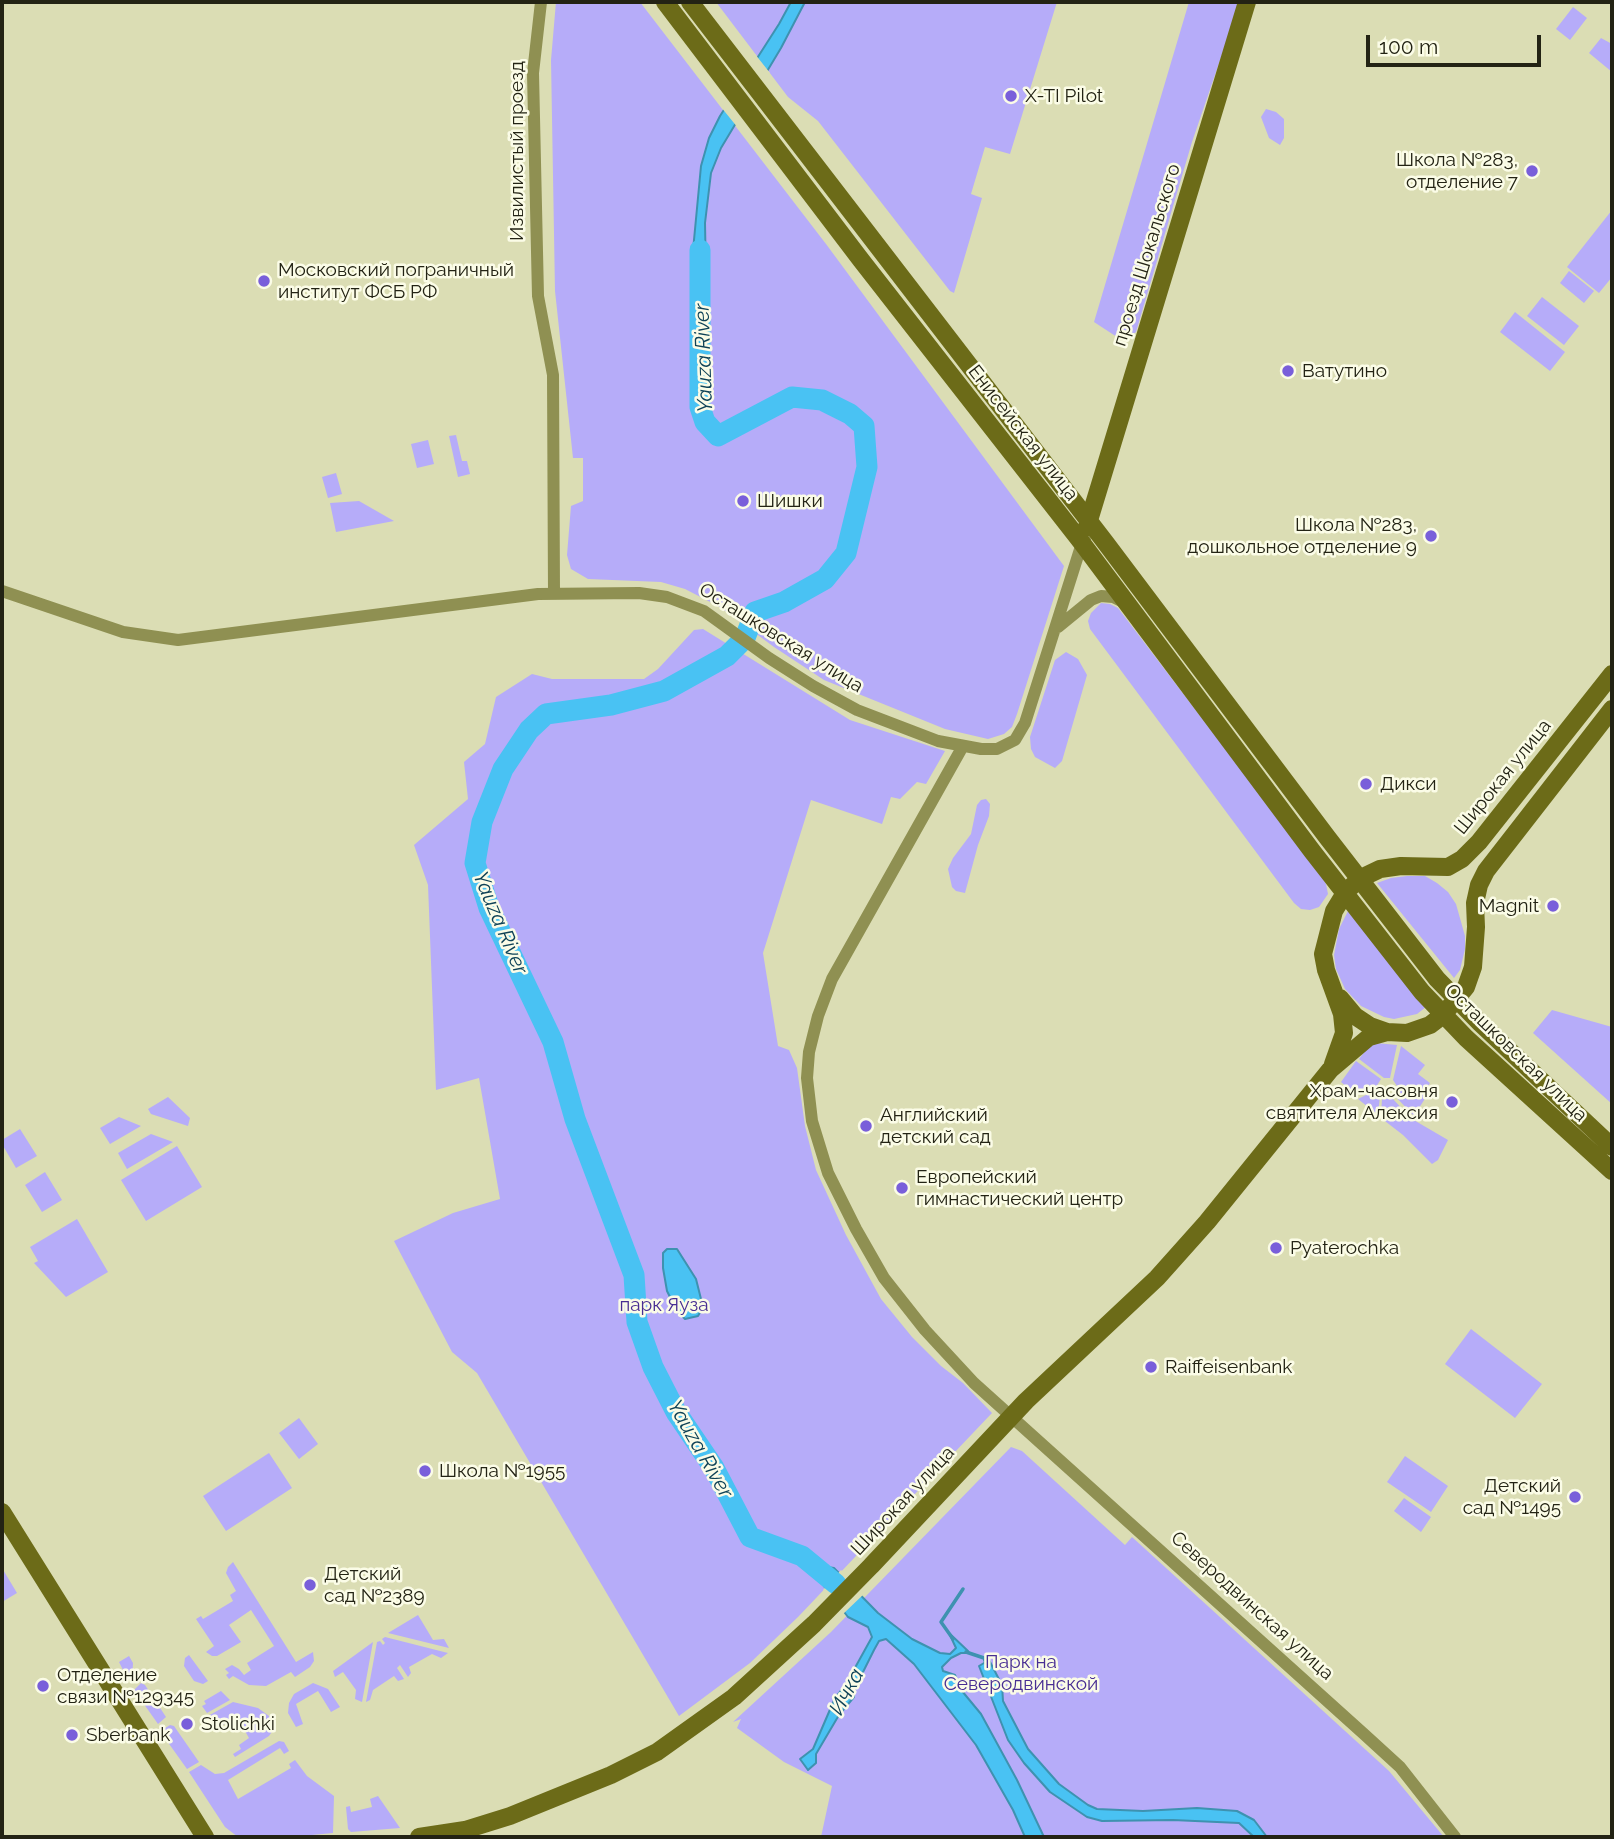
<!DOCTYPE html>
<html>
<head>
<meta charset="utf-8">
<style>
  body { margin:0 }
  #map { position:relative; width:1614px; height:1839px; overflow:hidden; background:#dbddb4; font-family:Raleway,sans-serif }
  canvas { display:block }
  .frame { position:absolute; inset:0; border:4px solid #232314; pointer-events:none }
  .scale { position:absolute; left:1366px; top:35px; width:175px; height:32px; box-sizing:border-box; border:4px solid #232314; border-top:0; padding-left:9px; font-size:21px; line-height:24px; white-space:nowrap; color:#232314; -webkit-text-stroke:5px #fbfce7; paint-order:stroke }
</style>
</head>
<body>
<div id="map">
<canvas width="1614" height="1839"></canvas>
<div class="frame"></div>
<div class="scale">100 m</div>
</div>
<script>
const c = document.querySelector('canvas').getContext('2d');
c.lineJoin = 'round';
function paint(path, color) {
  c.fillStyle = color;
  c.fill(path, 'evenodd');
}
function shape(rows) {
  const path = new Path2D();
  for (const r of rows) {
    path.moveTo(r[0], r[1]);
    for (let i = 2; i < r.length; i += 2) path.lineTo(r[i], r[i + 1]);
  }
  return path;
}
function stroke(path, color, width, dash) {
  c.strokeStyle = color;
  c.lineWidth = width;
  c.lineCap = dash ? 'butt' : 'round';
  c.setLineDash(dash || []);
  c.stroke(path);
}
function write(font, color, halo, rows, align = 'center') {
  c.font = font + ' Raleway,sans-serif';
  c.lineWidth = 5;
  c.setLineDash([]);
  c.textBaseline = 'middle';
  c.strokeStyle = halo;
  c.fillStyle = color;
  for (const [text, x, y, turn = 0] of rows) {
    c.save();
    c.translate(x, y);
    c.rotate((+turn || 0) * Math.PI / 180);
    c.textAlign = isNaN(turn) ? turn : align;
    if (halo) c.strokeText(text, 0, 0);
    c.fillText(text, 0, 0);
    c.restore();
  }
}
const green = shape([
  [556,2,640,2,826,244,1064,566,1017,714,1012,727,1004,734,988,739,945,729,824,680,774,647,720,607,685,589,661,582,588,579,571,569,567,555,571,506,583,501,583,458,573,458,555,291,551,60],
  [716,2,1057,2,1010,154,985,147,971,194,982,198,954,293,950,291,818,121,788,97],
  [1189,2,1240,2,1192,142,1136,332,1126,340,1120,339,1094,322],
  [1573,7,1587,18,1570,40,1556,29],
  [1601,38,1612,44,1612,72,1589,53],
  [1266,109,1276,112,1284,119,1284,138,1280,145,1269,138,1261,117],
  [1612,210,1612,277,1599,293,1567,267],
  [1569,271,1594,291,1584,303,1560,283],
  [1542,297,1579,326,1564,345,1527,316],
  [1515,312,1565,352,1550,371,1500,332],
  [456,435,462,461,467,461,470,474,458,477,449,436],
  [428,440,434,464,417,468,411,444],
  [336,473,342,494,328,498,322,477],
  [359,501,394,521,336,532,330,503],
  [1101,603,1110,604,1118,608,1319,872,1326,884,1328,894,1319,907,1310,910,1301,909,1294,903,1090,629,1088,621,1091,613],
  [703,629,850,720,945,751,926,784,917,782,900,799,891,797,882,824,811,800,763,953,778,1046,789,1050,797,1068,805,1126,816,1170,846,1235,881,1299,912,1337,941,1366,963,1383,992,1413,798,1617,750,1663,679,1716,477,1373,452,1352,394,1241,453,1213,500,1199,479,1078,436,1090,428,885,414,845,468,799,464,762,485,744,496,697,532,674,552,679,644,679,658,669,694,630],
  [1066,652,1078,659,1087,675,1062,761,1055,768,1035,757,1031,749,1030,737,1055,660],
  [986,799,990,804,989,816,978,845,965,893,956,891,952,887,948,869,953,858,971,834,977,805,981,800],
  [1407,876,1425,876,1437,883,1448,892,1456,904,1465,936,1465,949,1460,970,1454,978,1377,883,1391,878],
  [1348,911,1426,1007,1417,1014,1394,1019,1384,1017,1361,1006,1345,989,1336,969,1334,955,1339,929],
  [1552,1010,1612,1027,1612,1104,1533,1033],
  [1376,1043,1397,1045,1390,1078,1384,1078,1359,1059,1368,1047],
  [1401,1046,1425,1065,1418,1074,1430,1083,1425,1091,1426,1097,1414,1116,1394,1095,1397,1086,1393,1080],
  [1356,1061,1381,1079,1376,1087,1356,1095,1341,1082],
  [1376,1090,1380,1096,1378,1115,1358,1099],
  [168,1097,190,1118,188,1126,151,1114,148,1109],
  [1391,1097,1412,1119,1448,1140,1438,1160,1432,1164,1403,1135,1381,1118,1382,1098],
  [119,1117,141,1126,110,1144,100,1128],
  [20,1129,37,1156,16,1168,2,1144,2,1140],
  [151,1134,173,1142,127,1169,118,1153],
  [177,1146,202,1187,146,1221,121,1180],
  [45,1172,62,1200,42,1212,25,1185],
  [77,1219,108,1272,66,1297,34,1263,38,1261,30,1247],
  [1471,1329,1542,1384,1515,1418,1445,1364],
  [299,1418,318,1444,299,1459,279,1433],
  [1011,1447,1022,1451,1125,1545,1132,1537,1389,1771,1444,1837,821,1837,832,1786,784,1762,737,1728,741,1719,733,1722,831,1632],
  [269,1453,292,1488,226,1531,203,1496],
  [1405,1456,1448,1486,1431,1512,1387,1482],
  [1404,1498,1431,1517,1421,1532,1394,1511],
  [233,1562,296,1662,313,1652,314,1661,310,1667,295,1677,291,1672,266,1686,249,1685,233,1676,229,1679,226,1675,229,1673,225,1669,232,1665,239,1669,244,1675,251,1670,247,1663,274,1646,251,1610,229,1625,241,1642,217,1656,212,1656,206,1652,214,1646,196,1619,201,1616,203,1619,233,1601,230,1595,236,1591,226,1573,228,1567],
  [2,1568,17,1593,2,1602],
  [418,1615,433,1640,444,1639,449,1648,388,1633],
  [385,1637,448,1653,441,1658,432,1654,409,1667,411,1673,408,1677,400,1665,397,1668,404,1679,398,1681,394,1676,373,1690,370,1700,366,1702,377,1642,380,1641,383,1645,385,1643,382,1639],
  [373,1642,362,1702,355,1699,356,1690,343,1672,335,1677,333,1671],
  [189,1655,208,1681,203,1684,194,1681,184,1666,185,1658],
  [129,1656,133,1663,132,1680,127,1678,119,1662],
  [141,1683,145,1685,166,1717,158,1724,134,1690],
  [313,1683,328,1689,340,1707,331,1712,318,1691,296,1704,303,1724,296,1727,288,1713,289,1703,294,1694],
  [221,1691,230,1700,207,1713,202,1706,206,1704,204,1701],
  [233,1702,258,1708,269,1716,273,1730,269,1736,235,1757,233,1754,241,1749,239,1745,249,1738,237,1717,219,1727,215,1721,212,1723,208,1716],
  [170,1725,174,1726,199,1762,187,1769,162,1734,162,1730],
  [279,1741,284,1742,289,1751,284,1754,280,1748,228,1780,238,1799,291,1768,289,1764,295,1760,307,1776,334,1796,333,1833,291,1837,238,1837,225,1827,189,1772,201,1765,215,1774,224,1773],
  [378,1796,400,1828,351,1832,348,1829,346,1807,350,1806,351,1812,372,1807,370,1799]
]);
const water = shape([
  [791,2,805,2,781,48,721,148,711,173,705,223,706,277,696,278,692,276,692,261,701,166,709,138,720,116,779,24,791,2],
  [667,1249,677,1249,696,1279,703,1307,698,1316,685,1319,677,1311,667,1291,663,1268,663,1253,667,1249],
  [815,1565,834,1568,878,1613,912,1639,940,1653,950,1654,956,1648,949,1633,968,1651,969,1653,961,1653,951,1658,942,1667,943,1671,955,1675,962,1691,981,1714,1017,1780,1044,1837,1025,1837,1013,1810,976,1745,914,1664,886,1639,879,1641,874,1650,854,1690,854,1697,839,1715,816,1754,816,1763,808,1770,800,1759,813,1749,835,1698,846,1684,872,1637,868,1627,848,1617,816,1576,815,1565],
  [989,1660,1002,1685,1003,1701,1028,1749,1059,1784,1088,1805,1097,1809,1143,1811,1197,1808,1237,1811,1254,1820,1267,1837,1254,1837,1239,1823,1173,1820,1102,1821,1087,1817,1050,1792,1024,1763,1008,1740,979,1666,989,1660]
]);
const pier = shape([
  [755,54,770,73,738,128,721,107],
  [841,1570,865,1593,842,1615,823,1590]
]);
const stream = shape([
  [953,1639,941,1622,963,1589],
  [966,1652,984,1658,987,1666]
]);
const river = shape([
  [700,250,700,407,705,422,718,436,792,397,822,400,850,414,864,426,867,467,846,553,825,579,784,602,755,612,745,638,727,656,664,691,611,705,546,714,529,730,503,769,482,822,475,863,489,908,553,1042,575,1119,634,1275,637,1322,653,1367,676,1412,714,1468,750,1537,802,1556,836,1584]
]);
const street = shape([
  [541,2,533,73,538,296,553,375,554,593],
  [2,591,123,632,178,640,538,594,639,593,667,597,704,611,769,658,813,686,857,710,938,741,981,749,997,749,1015,740,1025,723,1082,543,1085,540],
  [1058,627,1091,600,1101,596,1113,597,1125,603],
  [963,746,832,979,818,1016,809,1052,807,1078,812,1121,828,1173,856,1229,884,1278,925,1330,974,1383,1365,1735,1400,1767,1455,1837]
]);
const secondary = shape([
  [665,2,861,260,1082,543,1312,851,1422,992,1466,1038,1612,1171],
  [690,2,1105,542,1327,837,1437,979,1480,1023,1612,1147],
  [1087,527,1247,2],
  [1340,998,1355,1016,1370,1026,1387,1032,1407,1033,1430,1025,1443,1015,1466,987,1473,967,1476,927,1475,903,1479,885,1486,871,1612,709],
  [1333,1064,1344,1033,1342,1014,1326,970,1323,954,1334,911,1345,893,1359,879,1380,869,1401,866,1448,867,1462,859,1479,842,1612,674],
  [2,1512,205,1837],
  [419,1837,465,1830,510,1816,611,1775,657,1752,734,1697,814,1624,871,1566,1026,1401,1157,1278,1207,1222,1330,1070,1369,1037,1387,1032]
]);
const markers = [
  [1011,96,7,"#795fda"],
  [1532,171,7,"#795fda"],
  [264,281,7,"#795fda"],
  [1288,371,7,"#795fda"],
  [743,501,7,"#795fda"],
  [1431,536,7,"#795fda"],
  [1366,784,7,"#795fda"],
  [1553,906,7,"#795fda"],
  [1452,1102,7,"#795fda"],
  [866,1126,7,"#795fda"],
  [902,1188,7,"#795fda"],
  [1276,1248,7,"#795fda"],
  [1151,1367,7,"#795fda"],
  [425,1471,7,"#795fda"],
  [1575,1497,7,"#795fda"],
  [310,1585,7,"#795fda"],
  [43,1686,7,"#795fda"],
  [187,1724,7,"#795fda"],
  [72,1735,7,"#795fda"]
];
const poiNames = [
  ["X-TI Pilot",1025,96],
  ["Школа №283,",1518,160,"right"],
  ["отделение 7",1518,182,"right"],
  ["Московский пограничный",278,270],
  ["институт ФСБ РФ",278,292],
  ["Ватутино",1302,371],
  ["Шишки",757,501],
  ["Школа №283,",1417,525,"right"],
  ["дошкольное отделение 9",1417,547,"right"],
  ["Дикси",1380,784],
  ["Magnit",1539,906,"right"],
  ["Храм-часовня",1438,1091,"right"],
  ["святителя Алексия",1438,1113,"right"],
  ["Английский",880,1115],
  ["детский сад",880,1137],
  ["Европейский",916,1177],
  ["гимнастический центр",916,1199],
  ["Pyaterochka",1290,1248],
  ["Raiffeisenbank",1165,1367],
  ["Школа №1955",439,1471],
  ["Детский",1561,1486,"right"],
  ["сад №1495",1561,1508,"right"],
  ["Детский",324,1574],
  ["сад №2389",324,1596],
  ["Отделение",57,1675],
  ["связи №129345",57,1697],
  ["Stolichki",201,1724],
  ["Sberbank",86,1735]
];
const streetNames = [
  ["Извилистый проезд",517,151,-90],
  ["проезд Шокальского",1147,255,-73],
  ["Енисейская улица",1023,433,52],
  ["Осташковская улица",781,638,32],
  ["Широкая улица",1503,777,-51],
  ["Осташковская улица",1516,1053,44],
  ["Широкая улица",903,1501,-47],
  ["Северодвинская улица",1252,1606,42]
];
const parkNames = [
  ["парк Яуза",664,1305],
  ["Парк на",1021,1662],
  ["Северодвинской",1021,1684]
];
const waterNames = [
  ["Yauza River",704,358,-92],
  ["Yauza River",500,923,67],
  ["Yauza River",700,1449,60],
  ["Ичка",847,1692,-62]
];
paint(green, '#b6acf9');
paint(water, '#49c2f3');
stroke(water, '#3e92b0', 2);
paint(pier, '#dbddb4');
stroke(stream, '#3e92b0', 3.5);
stroke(river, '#49c2f3', 21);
stroke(street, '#8f9052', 12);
stroke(secondary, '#6c6b18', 18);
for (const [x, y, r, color] of markers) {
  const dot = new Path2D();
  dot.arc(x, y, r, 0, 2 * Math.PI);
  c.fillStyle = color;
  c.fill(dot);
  stroke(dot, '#fbfce7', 2.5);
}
write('19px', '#232314', '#fbfce7', poiNames, 'left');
write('19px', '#232314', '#fbfce7', streetNames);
write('19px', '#482e93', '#fbfce7', parkNames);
write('italic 21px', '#0e4257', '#fbfce7', waterNames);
</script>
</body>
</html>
